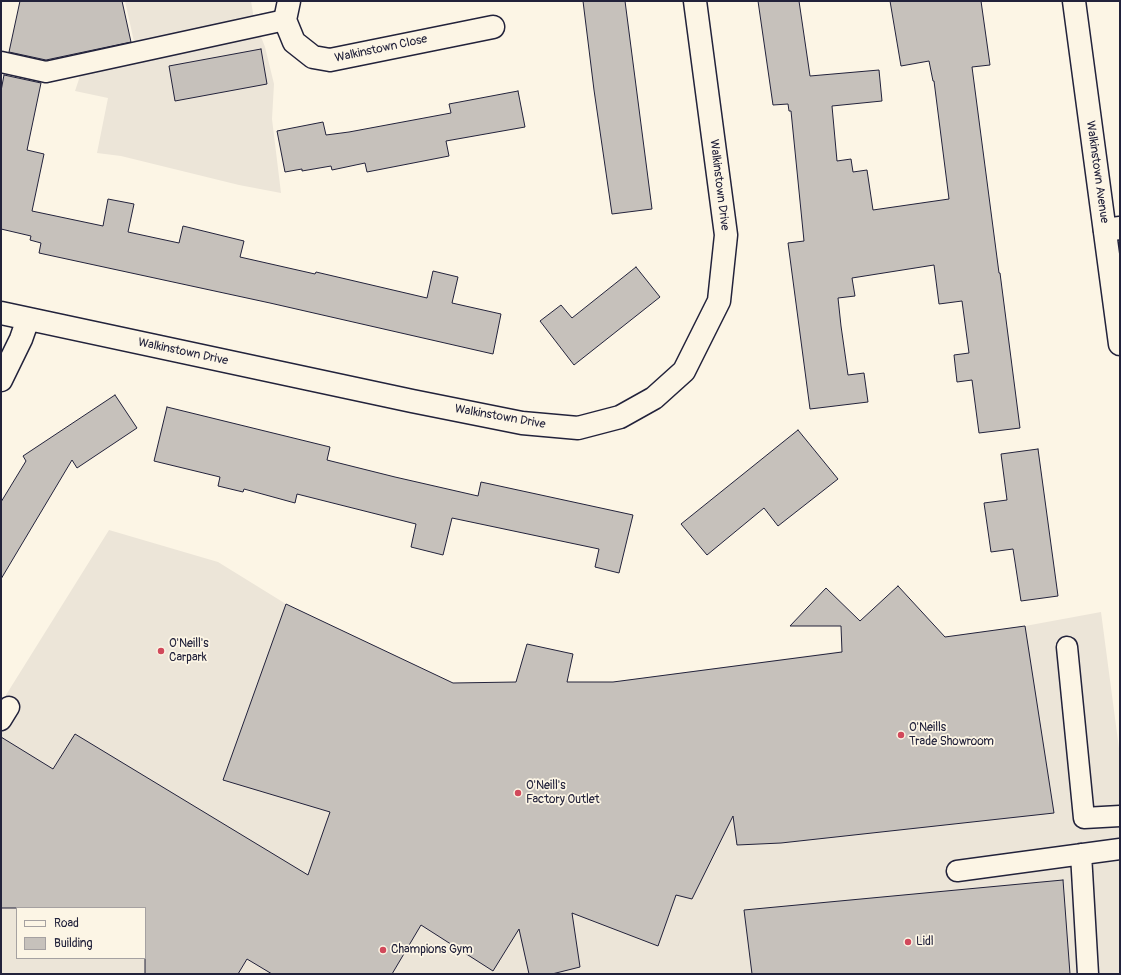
<!DOCTYPE html>
<html>
<head>
<meta charset="utf-8">
<style>
  body { margin:0 }
  #map { position:relative; width:1121px; height:975px; overflow:hidden; background:#fcf5e5; font-family:Pangolin,sans-serif }
  canvas { display:block }
  .frame { position:absolute; inset:0; border:2px solid #22223b; pointer-events:none }
  .legend { position:absolute; left:16px; top:907px; width:130px; height:52px; box-sizing:border-box; background:#fcf5e5; border:1px solid #a5a1a1; margin:0; padding:5px 7px; list-style:none; font-size:12px; color:#22223b }
  .legend li { display:flex; align-items:center; gap:8px; height:20px }
  .legend b { width:20px; border:1px solid #a5a1a1 }
</style>
</head>
<body>
<div id="map">
<canvas width="1121" height="975"></canvas>
<div class="frame"></div>
<ul class="legend">
<li><b style="height:5px;background:#fcf5e5"></b>Road</li>
<li><b style="height:11px;background:#c6c1bb"></b>Building</li>
</ul>
</div>
<script>
const c = document.querySelector('canvas').getContext('2d');
c.lineJoin = 'round';
function paint(path, color) {
  c.fillStyle = color;
  c.fill(path, 'evenodd');
}
function shape(rows) {
  const path = new Path2D();
  for (const r of rows) {
    path.moveTo(r[0], r[1]);
    for (let i = 2; i < r.length; i += 2) path.lineTo(r[i], r[i + 1]);
  }
  return path;
}
function stroke(path, color, width, dash) {
  c.strokeStyle = color;
  c.lineWidth = width;
  c.lineCap = dash ? 'butt' : 'round';
  c.setLineDash(dash || []);
  c.stroke(path);
}
function write(font, color, halo, rows, align = 'center') {
  c.font = font + ' Pangolin,sans-serif';
  c.lineWidth = 3.5;
  c.setLineDash([]);
  c.textBaseline = 'middle';
  c.strokeStyle = halo;
  c.fillStyle = color;
  for (const [text, x, y, turn = 0] of rows) {
    c.save();
    c.translate(x, y);
    c.rotate((+turn || 0) * Math.PI / 180);
    c.textAlign = isNaN(turn) ? turn : align;
    if (halo) c.strokeText(text, 0, 0);
    c.fillText(text, 0, 0);
    c.restore();
  }
}
const built = shape([
  [125,1,251,1,254,19,265,47,274,84,272,119,281,193,239,185,121,156,97,153,108,98,75,91,80,76,135,46],
  [109,530,218,562,286,604,453,683,613,682,1025,626,1101,612,1120,756,1120,974,1,974,1,703],
  [17,908,145,908,145,958,17,958]
]);
const building = shape([
  [20,1,122,1,131,42,46,60,9,52,20,1],
  [583,1,625,1,652,209,612,214,594,90,583,1],
  [758,1,799,1,810,76,879,70,882,101,832,106,837,161,851,159,853,172,867,170,873,210,949,199,934,81,933,81,929,61,901,66,890,1,981,1,990,65,972,67,999,273,1000,273,1020,428,979,433,972,380,957,382,954,355,969,353,962,301,939,304,934,265,852,278,855,296,838,298,841,326,848,375,864,373,868,402,810,409,788,243,804,241,791,111,789,111,788,104,773,105,758,1],
  [261,49,267,84,175,101,169,66,261,49],
  [4,75,41,83,27,150,44,154,32,211,103,226,108,199,134,204,128,232,179,243,183,226,244,241,240,257,315,274,316,272,427,298,433,271,458,277,452,303,501,314,493,354,270,303,39,253,41,243,30,240,31,236,1,229,1,91,4,75],
  [518,91,525,127,446,141,449,156,367,172,365,163,332,170,331,166,302,171,302,169,285,172,277,131,323,122,326,135,349,132,451,113,449,104,518,91],
  [636,267,660,297,574,365,540,321,561,305,572,318,636,267],
  [115,395,137,428,77,468,72,460,1,579,1,502,26,461,23,456,115,395],
  [167,407,330,447,327,460,395,477,478,496,481,482,633,515,619,573,595,567,599,549,452,518,443,555,411,547,416,524,297,494,295,503,244,489,243,492,218,486,220,477,154,461,167,407],
  [798,430,838,479,778,526,764,508,707,555,681,524,798,430],
  [1038,449,1058,596,1021,601,1013,549,991,552,984,503,1007,500,1001,454,1038,449],
  [898,586,945,637,1025,626,1054,813,781,843,737,845,733,816,692,899,676,895,658,946,572,913,580,967,552,974,529,974,519,929,493,971,421,925,392,974,272,974,247,959,238,974,145,974,145,908,1,908,1,737,53,769,75,734,308,875,330,812,223,780,286,604,453,683,516,682,527,644,573,654,567,682,613,682,842,652,841,626,790,626,826,588,860,621,898,586],
  [1063,880,1070,974,752,974,744,910,1063,880]
]);
const service = shape([
  [1,62,46,72,285,20],
  [1067,647,1084,818,1120,816],
  [1,720,9,707],
  [1081,854,1088,974],
  [957,871,1120,849]
]);
const minor = shape([
  [289,1,285,20,294,42,313,57,330,60,493,27],
  [1105,230,1120,228],
  [1,313,412,401,522,423,578,428,620,417,654,398,684,371,719,301,726,235,695,1],
  [1,380,21,339,28,319]
]);
const secondary = shape([
  [1074,1,1120,344]
]);
const markers = [
  [161,651,4,"#d1495b"],
  [901,735,4,"#d1495b"],
  [518,793,4,"#d1495b"],
  [908,942,4,"#d1495b"],
  [383,950,4,"#d1495b"]
];
const streetNames = [
  ["Walkinstown Close",381,49,-12],
  ["Walkinstown Avenue",1097,172,82],
  ["Walkinstown Drive",719,185,83],
  ["Walkinstown Drive",183,352,12],
  ["Walkinstown Drive",500,417,10]
];
const poiNames = [
  ["O'Neill's",169,644],
  ["Carpark",169,658],
  ["O'Neills",909,728],
  ["Trade Showroom",909,742],
  ["O'Neill's",526,786],
  ["Factory Outlet",526,800],
  ["Lidl",916,942],
  ["Champions Gym",391,950]
];
paint(built, '#ece5d8');
paint(building, '#c6c1bb');
stroke(building, '#22223b', 1);
stroke(service, '#22223b', 23);
stroke(minor, '#22223b', 25);
stroke(secondary, '#22223b', 25);
stroke(service, '#fcf5e5', 20);
stroke(minor, '#fcf5e5', 22);
stroke(secondary, '#fcf5e5', 22);
for (const [x, y, r, color] of markers) {
  const dot = new Path2D();
  dot.arc(x, y, r, 0, 2 * Math.PI);
  c.fillStyle = color;
  c.fill(dot);
  stroke(dot, '#fcf5e5', 1.5);
}
write('12px', '#22223b', '#fcf5e5', streetNames);
write('12px', '#22223b', '#fcf5e5', poiNames, 'left');
</script>
</body>
</html>
